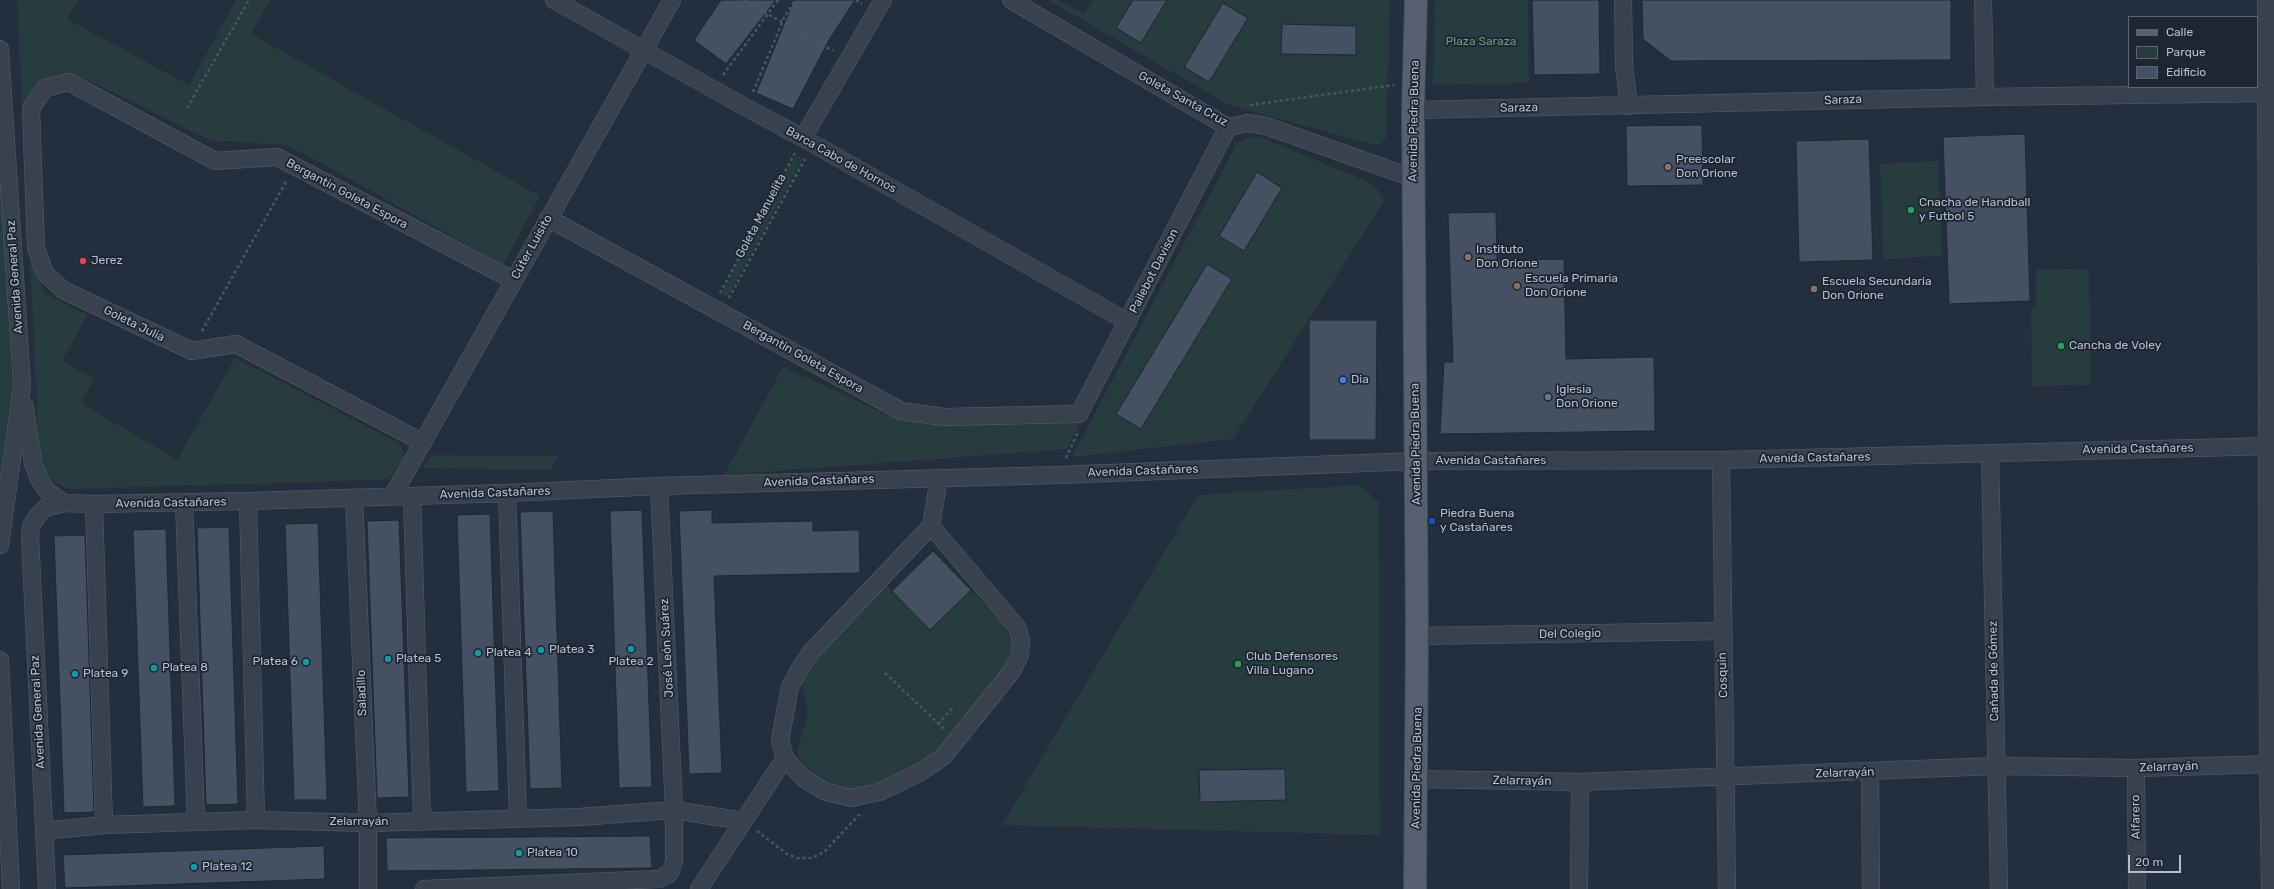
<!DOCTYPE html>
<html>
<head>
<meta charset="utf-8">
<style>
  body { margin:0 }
  #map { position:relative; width:2274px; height:889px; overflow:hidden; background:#242f3e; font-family:Rubik,sans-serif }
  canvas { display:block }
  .legend { position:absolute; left:2128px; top:16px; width:130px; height:72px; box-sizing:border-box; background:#1d2633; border:1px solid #59626f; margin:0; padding:5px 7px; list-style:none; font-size:12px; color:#b4bcc9 }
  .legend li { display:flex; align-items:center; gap:8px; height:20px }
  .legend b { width:20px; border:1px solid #59626f }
  .scale { position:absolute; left:2128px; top:855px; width:53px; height:18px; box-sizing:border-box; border:2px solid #b4bcc9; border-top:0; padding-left:5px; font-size:12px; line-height:14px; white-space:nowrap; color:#b4bcc9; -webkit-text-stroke:3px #1d2633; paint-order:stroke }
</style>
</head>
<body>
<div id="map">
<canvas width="2274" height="889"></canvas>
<ul class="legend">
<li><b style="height:5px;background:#56606e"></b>Calle</li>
<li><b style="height:11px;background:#263c3f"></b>Parque</li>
<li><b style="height:11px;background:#455162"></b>Edificio</li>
</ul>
<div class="scale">20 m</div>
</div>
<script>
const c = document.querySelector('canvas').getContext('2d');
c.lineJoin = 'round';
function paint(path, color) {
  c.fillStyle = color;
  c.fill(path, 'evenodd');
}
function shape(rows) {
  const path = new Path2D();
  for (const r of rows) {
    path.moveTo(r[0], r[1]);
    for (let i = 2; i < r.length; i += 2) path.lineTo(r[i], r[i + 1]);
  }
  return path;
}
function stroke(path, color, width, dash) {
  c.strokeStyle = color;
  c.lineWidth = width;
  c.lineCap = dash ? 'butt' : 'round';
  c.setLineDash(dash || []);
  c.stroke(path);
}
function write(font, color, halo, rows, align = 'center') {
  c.font = font + ' Rubik,sans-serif';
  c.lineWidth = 3.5;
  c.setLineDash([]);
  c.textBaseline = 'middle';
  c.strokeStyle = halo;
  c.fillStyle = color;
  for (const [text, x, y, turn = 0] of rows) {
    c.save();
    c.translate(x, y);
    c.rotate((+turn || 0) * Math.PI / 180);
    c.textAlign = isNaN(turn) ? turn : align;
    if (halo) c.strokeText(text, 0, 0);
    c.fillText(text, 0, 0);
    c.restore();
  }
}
const green = shape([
  [17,0,78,0,67,19,189,85,236,0,270,0,251,34,540,196,503,265,320,162,287,145,218,141,201,136,90,81,71,75,58,75,46,79,37,88,39,278,45,294,87,315,62,361,94,379,81,403,177,460,235,358,399,443,404,451,403,459,390,477,380,480,69,489,46,477,40,465],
  [1048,0,1059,0,1084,15,1093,0,1133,0,1116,28,1141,43,1167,0,1390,0,1386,138,1381,144,1375,145,1229,105],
  [1223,3,1248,18,1209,82,1184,67],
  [1282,25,1356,26,1356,55,1281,54],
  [1435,0,1528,0,1529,83,1433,84],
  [1260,137,1368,182,1377,189,1384,201,1233,439,1072,457,1236,145,1245,138],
  [1257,172,1282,187,1244,251,1219,236],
  [1207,264,1232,279,1168,328,1168,327],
  [1155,350,1180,365,1141,429,1116,414],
  [797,155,802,158,801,162,728,296,724,297,722,292,794,158],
  [0,157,12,385,0,477],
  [1938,161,1942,256,1884,259,1880,164],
  [2089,269,2091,385,2032,386,2031,308,2036,307,2036,270],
  [783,367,884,413,942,422,1079,421,1077,429,1067,449,724,475],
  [431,455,558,456,550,470,424,468],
  [1360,485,1379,503,1380,835,1002,825,1198,495],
  [887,585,930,630,971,590,1008,630,1012,644,1011,657,1005,670,939,753,875,788,848,791,829,786,807,771,797,752,808,713,801,681,809,665]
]);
const building = shape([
  [721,0,776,0,726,64,694,40,721,0],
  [794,0,855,0,829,40,793,109,756,93,794,0],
  [1133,0,1167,0,1141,43,1116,28,1133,0],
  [1532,0,1599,0,1600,74,1534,75,1532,0],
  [1642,0,1951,0,1951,60,1671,61,1643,39,1642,0],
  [1223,3,1248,18,1209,82,1184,67,1223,3],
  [1282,24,1356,26,1356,55,1281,54,1282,24],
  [1702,125,1703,185,1627,186,1626,126,1702,125],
  [2025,134,2030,301,1949,304,1943,137,2025,134],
  [1869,139,1873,260,1799,262,1796,141,1869,139],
  [1257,172,1282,188,1244,251,1219,236,1257,172],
  [1496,212,1497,260,1564,259,1566,359,1654,357,1655,431,1440,434,1444,362,1453,362,1448,213,1496,212],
  [1207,264,1232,279,1141,429,1116,414,1207,264],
  [1309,320,1377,320,1376,440,1309,440,1309,320],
  [642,510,652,787,619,788,610,511,642,510],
  [712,510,712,523,813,521,813,531,859,530,860,573,714,576,722,773,689,774,679,511,712,510],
  [553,511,562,788,530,789,520,512,553,511],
  [490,514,499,791,466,792,457,515,490,514],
  [399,520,409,797,377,798,367,521,399,520],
  [318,523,327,800,294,800,285,524,318,523],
  [229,527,238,804,206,805,197,528,229,527],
  [166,529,175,806,143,807,133,530,166,529],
  [85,535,94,812,64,813,54,536,85,535],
  [933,551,971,590,930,630,892,591,933,551],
  [1285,769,1286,800,1200,802,1199,770,1285,769],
  [650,836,652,868,387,871,386,838,650,836],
  [324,846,325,879,65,888,63,855,324,846]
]);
const path = shape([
  [743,0,833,51],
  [856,0,862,4],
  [723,75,778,0],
  [753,92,784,18,795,0],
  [1250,105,1394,85],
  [187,108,249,0],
  [720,293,795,153],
  [729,298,805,159],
  [202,331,287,180],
  [1066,458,1078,432],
  [885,673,944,729],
  [938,724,954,706],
  [757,831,787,854,797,858,812,858,824,852,860,814]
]);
const minor = shape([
  [554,0,745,107,803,138,1128,322],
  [1011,0,1228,127,1248,123,1266,126,1413,178],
  [1623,0,1624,66,1629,106],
  [1983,0,1985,97],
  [2266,0,2268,765,2270,889],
  [0,49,22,385,0,545],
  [1413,110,1985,97,2274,93],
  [803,138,883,0],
  [548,218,901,411,944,417,1079,414,1228,127],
  [25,406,33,463,39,479,48,492,64,503],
  [422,442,236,344,192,351,63,290,45,273,36,248,31,109,45,88,69,82,215,161,277,157,513,280],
  [1990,453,1999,889],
  [1721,460,1727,889],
  [507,493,518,817],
  [393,495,672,0],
  [412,496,422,821],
  [354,498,368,823,368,889],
  [248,501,256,820],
  [184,502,196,822],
  [94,504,104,825],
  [1417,636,1722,631],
  [0,660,11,889],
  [785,758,804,779,826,792,851,798,879,792,919,773,943,757,1012,671,1020,655,1021,640,1017,627,931,526],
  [2136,768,2137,889],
  [1870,772,1871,889],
  [1417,779,1580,782,1996,766,2136,768,2274,764],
  [44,831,104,825,256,820,368,823,579,817,674,810,743,821],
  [47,889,30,536,31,526,38,515,45,508,64,503,94,504,248,501,507,493,659,486,1058,475,1416,461,1721,460,2274,446],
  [424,889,659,879,670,873,674,862,674,810,659,486],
  [699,889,785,758,780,740,790,687,799,670,811,652,931,526,939,478],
  [1579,889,1580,782]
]);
const major = shape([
  [1415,889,1417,636,1413,110,1416,0]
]);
const markers = [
  [1668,167,4,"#8d6e63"],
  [1911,210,4,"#2e9e5b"],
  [1468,257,4,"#8d6e63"],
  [83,261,4,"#e0444e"],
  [1517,286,4,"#8d6e63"],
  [1814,289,4,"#8d6e63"],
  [2061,346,4,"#2e9e5b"],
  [1343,380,4,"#3f7fe0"],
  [1548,397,4,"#6b7280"],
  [1432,521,4,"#1a4fb4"],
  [631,649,4,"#0f9aa8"],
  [541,650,4,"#0f9aa8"],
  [478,653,4,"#0f9aa8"],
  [388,659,4,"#0f9aa8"],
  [306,662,4,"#0f9aa8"],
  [1238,664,4,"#2e9e5b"],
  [154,668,4,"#0f9aa8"],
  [75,674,4,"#0f9aa8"],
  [519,853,4,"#0f9aa8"],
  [194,867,4,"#0f9aa8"]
];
const parkNames = [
  ["Plaza Saraza",1481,42]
];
const streetNames = [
  ["Goleta Santa Cruz",1183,99,29],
  ["Saraza",1843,100,-2],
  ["Saraza",1519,108,-1],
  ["Avenida Piedra Buena",1414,121,-89],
  ["Barca Cabo de Hornos",841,160,29],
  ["Bergantin Goleta Espora",347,194,28],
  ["Goleta Manuelita",761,216,-62],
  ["Cúter Luisito",532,247,-61],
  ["Pailebot Davison",1154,271,-63],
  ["Avenida General Paz",15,277,-94],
  ["Goleta Julia",134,324,26],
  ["Bergantin Goleta Espora",803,357,29],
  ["Avenida Piedra Buena",1416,444,-91],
  ["Avenida Castañares",2138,449,-1],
  ["Avenida Castañares",1815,458,-1],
  ["Avenida Castañares",1491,461],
  ["Avenida Castañares",1143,471,-2],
  ["Avenida Castañares",819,481,-2],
  ["Avenida Castañares",495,493,-2],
  ["Avenida Castañares",171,503,-1],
  ["Del Colegio",1570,634,-1],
  ["José León Suárez",667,648,-93],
  ["Cañada de Gómez",1994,671,-91],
  ["Cosquín",1723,675,-92],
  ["Saladillo",362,693,-92],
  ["Avenida General Paz",38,712,-93],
  ["Zelarrayán",2169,767,-2],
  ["Avenida Piedra Buena",1417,768,-89],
  ["Zelarrayán",1845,773,-2],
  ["Zelarrayán",1522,781,1],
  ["Alfarero",2136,817,-91],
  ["Zelarrayán",359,822]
];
const poiNames = [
  ["Preescolar",1676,160],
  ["Don Orione",1676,174],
  ["Cnacha de Handball",1919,203],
  ["y Futbol 5",1919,217],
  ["Instituto",1476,250],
  ["Don Orione",1476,264],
  ["Jerez",91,261],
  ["Escuela Primaria",1525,279],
  ["Don Orione",1525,293],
  ["Escuela Secundaria",1822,282],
  ["Don Orione",1822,296],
  ["Cancha de Voley",2069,346],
  ["Dia",1351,380],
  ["Iglesia",1556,390],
  ["Don Orione",1556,404],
  ["Piedra Buena",1440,514],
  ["y Castañares",1440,528],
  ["Platea 3",549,650],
  ["Platea 4",486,653],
  ["Club Defensores",1246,657],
  ["Villa Lugano",1246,671],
  ["Platea 5",396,659],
  ["Platea 6",298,662,"right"],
  ["Platea 2",631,662,"center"],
  ["Platea 8",162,668],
  ["Platea 9",83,674],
  ["Platea 10",527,853],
  ["Platea 12",202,867]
];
paint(green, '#263c3f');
paint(building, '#455162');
stroke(building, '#1f2835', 1);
stroke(minor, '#565f6c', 18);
stroke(major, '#414a57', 24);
stroke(path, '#44595c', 2.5, [3, 3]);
stroke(minor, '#38414e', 17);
stroke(major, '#56606e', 22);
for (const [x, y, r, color] of markers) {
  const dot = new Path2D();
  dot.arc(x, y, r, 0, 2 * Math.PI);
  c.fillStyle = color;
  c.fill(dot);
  stroke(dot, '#1d2633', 1.5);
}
write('12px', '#6b9a76', '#1d2633', parkNames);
write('12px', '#b4bcc9', '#1d2633', streetNames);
write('12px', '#b4bcc9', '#1d2633', poiNames, 'left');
</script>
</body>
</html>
